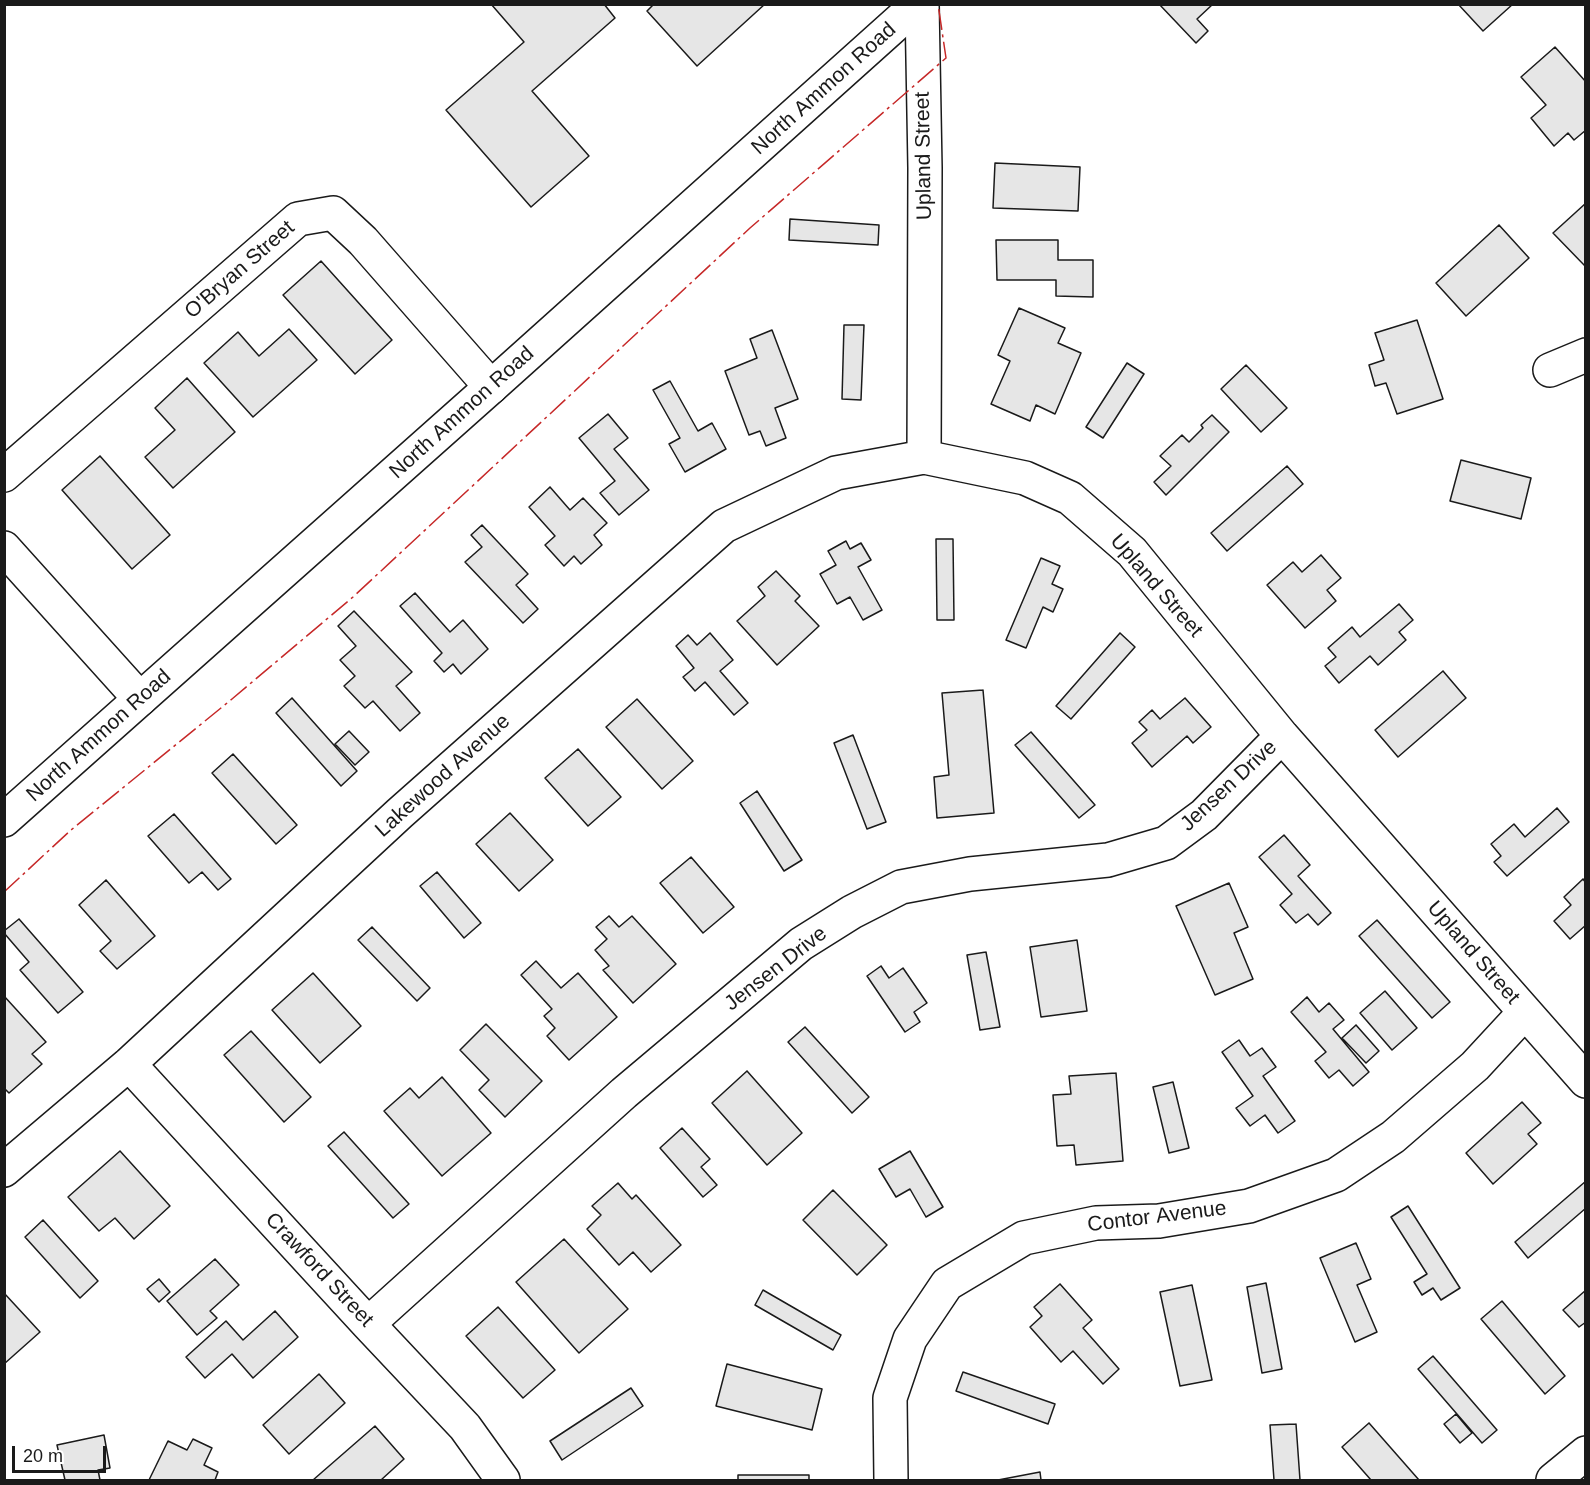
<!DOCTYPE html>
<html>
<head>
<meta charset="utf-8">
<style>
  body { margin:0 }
  #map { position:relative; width:1590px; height:1485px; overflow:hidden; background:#fff; font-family:Arial,sans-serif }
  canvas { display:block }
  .frame { position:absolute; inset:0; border:6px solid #1a1a1a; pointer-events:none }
  .scale { position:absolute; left:12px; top:1446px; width:94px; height:27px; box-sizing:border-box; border:3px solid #1a1a1a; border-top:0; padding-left:8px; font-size:18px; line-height:21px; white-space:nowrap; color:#1a1a1a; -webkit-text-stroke:4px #fff; paint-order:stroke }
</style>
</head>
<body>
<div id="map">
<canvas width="1590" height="1485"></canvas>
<div class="frame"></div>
<div class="scale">20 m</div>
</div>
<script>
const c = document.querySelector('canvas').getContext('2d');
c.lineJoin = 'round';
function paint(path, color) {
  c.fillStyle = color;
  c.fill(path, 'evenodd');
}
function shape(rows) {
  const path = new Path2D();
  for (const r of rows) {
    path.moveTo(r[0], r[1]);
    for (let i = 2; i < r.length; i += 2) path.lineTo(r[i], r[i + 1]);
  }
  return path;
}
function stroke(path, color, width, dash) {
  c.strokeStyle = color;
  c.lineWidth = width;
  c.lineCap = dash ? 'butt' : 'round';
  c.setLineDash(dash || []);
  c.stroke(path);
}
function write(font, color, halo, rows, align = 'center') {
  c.font = font + ' Arial,sans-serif';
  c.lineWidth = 4.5;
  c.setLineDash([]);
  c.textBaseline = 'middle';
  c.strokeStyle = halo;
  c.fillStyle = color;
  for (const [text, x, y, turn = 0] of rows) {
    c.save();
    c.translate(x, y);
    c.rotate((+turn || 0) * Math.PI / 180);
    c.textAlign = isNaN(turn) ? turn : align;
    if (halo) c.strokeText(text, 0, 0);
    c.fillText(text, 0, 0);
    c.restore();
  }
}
const building = shape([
  [491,4,604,4,615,18,532,91,589,156,531,207,446,110,524,42,491,4],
  [654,4,765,4,697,66,647,11,654,4],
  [1159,4,1213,4,1197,19,1208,31,1196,43,1159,4],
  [1458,4,1513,4,1483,31,1458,4],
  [1555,47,1586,82,1586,130,1574,140,1568,133,1554,146,1531,118,1546,105,1521,77,1555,47],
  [995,163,1080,167,1078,211,993,208,995,163],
  [1586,203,1586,266,1585,266,1553,233,1586,203],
  [790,219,879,225,878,245,789,240,790,219],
  [1499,225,1529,258,1466,316,1436,283,1499,225],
  [996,240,1058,240,1058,260,1093,260,1093,297,1056,296,1056,280,997,280,996,240],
  [321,261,392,340,355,374,283,295,321,261],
  [1019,308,1065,328,1058,343,1081,353,1055,414,1036,405,1030,421,991,404,1010,361,998,355,1019,308],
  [1417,320,1443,399,1397,414,1386,383,1375,386,1369,365,1384,360,1375,333,1417,320],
  [844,325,864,325,861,400,842,399,844,325],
  [289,329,317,360,253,417,204,363,238,332,259,356,289,329],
  [772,330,798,399,775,408,786,438,766,446,760,431,749,435,725,371,757,358,750,339,772,330],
  [1127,363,1144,374,1103,438,1086,427,1127,363],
  [1246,365,1287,408,1261,432,1221,389,1246,365],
  [187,378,235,432,173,488,145,457,175,430,155,408,187,378],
  [670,381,698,431,712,423,726,449,685,472,669,444,680,438,653,390,670,381],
  [608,414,628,438,614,449,649,490,619,515,600,493,615,481,579,438,608,414],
  [1212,415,1229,432,1166,495,1154,482,1171,466,1160,456,1182,435,1189,442,1203,428,1201,425,1212,415],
  [100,456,170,535,132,569,62,490,100,456],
  [1461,460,1531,478,1521,519,1450,501,1461,460],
  [1287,466,1303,484,1227,551,1211,533,1287,466],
  [550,487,570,510,583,498,607,523,594,535,602,545,581,564,574,556,564,566,545,545,555,536,529,507,550,487],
  [482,525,528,574,516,585,538,609,523,623,465,562,482,547,471,535,482,525],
  [936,539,953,539,954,620,937,620,936,539],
  [846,541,850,549,861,543,871,560,858,567,882,610,863,620,850,597,837,604,820,574,836,565,828,551,846,541],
  [1321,555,1341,578,1327,590,1336,601,1305,628,1267,585,1293,562,1302,572,1321,555],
  [1041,558,1060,566,1052,584,1063,589,1053,612,1043,607,1026,648,1006,640,1041,558],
  [776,571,800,596,795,601,819,626,777,665,737,621,765,596,758,587,776,571],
  [415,593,450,632,463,620,488,649,461,674,453,664,444,672,434,661,442,653,400,606,415,593],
  [1399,604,1413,620,1399,632,1406,640,1378,665,1370,656,1339,683,1325,666,1336,657,1328,648,1352,627,1360,637,1399,604],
  [354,611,412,672,396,686,420,713,400,731,373,701,365,708,344,686,355,676,340,660,356,646,338,626,354,611],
  [710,633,733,660,720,671,748,703,734,715,705,682,695,691,683,677,694,668,676,646,688,635,697,645,710,633],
  [1120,633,1135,647,1071,719,1056,706,1120,633],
  [1443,671,1466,698,1398,757,1375,730,1443,671],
  [983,690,994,813,937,818,934,777,949,775,942,693,983,690],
  [292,698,357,771,341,786,276,713,292,698],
  [1185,698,1211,727,1193,743,1187,736,1152,767,1132,743,1147,730,1139,722,1152,710,1160,719,1185,698],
  [637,699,693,761,662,789,606,727,637,699],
  [349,731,369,752,355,765,335,744,349,731],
  [1031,732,1095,805,1079,818,1015,745,1031,732],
  [853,735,886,822,867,829,834,743,853,735],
  [578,749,621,797,588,826,545,778,578,749],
  [233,754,297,825,276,844,212,773,233,754],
  [757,791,802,860,784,871,740,803,757,791],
  [1557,808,1569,822,1507,876,1494,862,1501,856,1491,844,1514,824,1525,837,1557,808],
  [510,813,553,860,519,891,476,844,510,813],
  [174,814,231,879,218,890,202,872,189,883,148,836,174,814],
  [1284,835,1310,865,1298,876,1331,913,1318,925,1308,914,1296,923,1280,905,1292,894,1259,857,1284,835],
  [691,857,734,907,703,933,660,883,691,857],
  [437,872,481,923,464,938,420,886,437,872],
  [1583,879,1586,883,1586,925,1570,939,1554,921,1571,905,1564,897,1583,879],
  [106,880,155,936,117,969,100,951,111,941,79,905,106,880],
  [1229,883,1248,927,1234,933,1253,979,1215,995,1176,906,1229,883],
  [609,916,619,927,632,916,676,964,633,1003,603,970,609,966,595,950,607,939,596,927,609,916],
  [19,919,83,992,58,1013,20,970,29,962,4,933,4,931,19,919],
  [1377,920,1450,1002,1432,1018,1359,936,1377,920],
  [372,927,430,988,417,1001,358,940,372,927],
  [1077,940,1087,1011,1041,1017,1030,947,1077,940],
  [986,952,1000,1027,980,1030,967,955,986,952],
  [536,961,561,988,578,973,617,1017,569,1060,547,1036,555,1028,544,1016,552,1009,521,975,536,961],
  [881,966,889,978,903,968,927,1003,914,1012,920,1022,905,1032,867,976,881,966],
  [313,973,361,1026,320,1063,272,1010,313,973],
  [1385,991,1417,1028,1392,1050,1360,1013,1385,991],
  [4,996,46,1042,32,1054,42,1064,9,1093,4,1088,4,996],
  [1307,997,1319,1012,1329,1003,1344,1020,1333,1029,1369,1072,1353,1086,1339,1070,1329,1078,1315,1061,1326,1052,1291,1012,1307,997],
  [486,1024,542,1081,505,1117,479,1090,489,1080,460,1050,486,1024],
  [1356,1025,1379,1051,1366,1063,1342,1038,1356,1025],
  [805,1027,869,1097,852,1113,788,1042,805,1027],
  [251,1031,311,1097,284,1122,224,1055,251,1031],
  [1239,1040,1250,1056,1262,1048,1276,1067,1263,1076,1295,1121,1278,1133,1265,1115,1250,1126,1236,1108,1253,1096,1222,1052,1239,1040],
  [747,1071,802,1133,767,1165,712,1103,747,1071],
  [1116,1073,1123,1161,1076,1165,1074,1145,1057,1146,1053,1095,1071,1094,1069,1076,1116,1073],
  [442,1077,491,1133,442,1176,384,1111,410,1088,419,1098,442,1077],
  [1173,1082,1189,1148,1169,1153,1153,1087,1173,1082],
  [1522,1102,1541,1123,1528,1134,1537,1144,1493,1184,1466,1153,1522,1102],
  [682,1128,710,1159,701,1167,717,1185,703,1197,660,1148,682,1128],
  [344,1132,409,1204,393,1218,328,1146,344,1132],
  [120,1151,170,1206,134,1239,115,1218,99,1231,68,1197,120,1151],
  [910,1151,943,1207,926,1217,910,1189,896,1197,879,1169,910,1151],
  [1586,1181,1586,1208,1528,1258,1515,1242,1586,1181],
  [618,1183,632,1199,636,1195,681,1245,651,1272,633,1252,619,1265,587,1229,601,1215,592,1206,618,1183],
  [833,1190,887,1245,857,1275,803,1220,833,1190],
  [1408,1206,1460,1288,1441,1300,1433,1288,1422,1295,1414,1282,1427,1274,1391,1217,1408,1206],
  [43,1220,98,1281,80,1298,25,1237,43,1220],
  [564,1239,628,1309,579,1353,516,1282,564,1239],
  [1356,1243,1371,1279,1357,1285,1377,1332,1355,1342,1320,1258,1356,1243],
  [215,1259,239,1285,210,1311,217,1318,197,1335,167,1301,215,1259],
  [159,1279,170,1292,159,1302,147,1289,159,1279],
  [1266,1283,1282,1369,1262,1373,1247,1287,1266,1283],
  [1060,1284,1092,1320,1083,1328,1119,1369,1103,1384,1073,1351,1061,1362,1030,1327,1042,1316,1034,1307,1060,1284],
  [1192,1285,1212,1380,1180,1386,1160,1292,1192,1285],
  [763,1290,841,1335,833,1350,755,1305,763,1290],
  [1586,1290,1586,1322,1579,1327,1563,1310,1586,1290],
  [4,1293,40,1332,4,1364,4,1293],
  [1502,1301,1565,1376,1545,1394,1481,1319,1502,1301],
  [498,1307,555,1370,523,1398,466,1336,498,1307],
  [275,1311,298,1337,253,1378,232,1354,205,1378,186,1357,226,1321,243,1340,275,1311],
  [1433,1356,1497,1430,1482,1443,1418,1369,1433,1356],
  [727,1364,822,1389,812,1430,716,1406,727,1364],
  [963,1372,1055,1404,1048,1424,956,1391,963,1372],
  [319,1374,345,1403,289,1454,263,1425,319,1374],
  [631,1388,643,1406,562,1460,550,1441,631,1388],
  [1456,1414,1472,1433,1460,1443,1444,1424,1456,1414],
  [1369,1423,1419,1480,1371,1480,1342,1447,1369,1423],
  [1296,1424,1300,1480,1274,1480,1270,1425,1296,1424],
  [375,1426,404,1459,381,1480,313,1480,375,1426],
  [104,1435,110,1468,98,1470,100,1480,65,1480,57,1445,104,1435],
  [193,1439,212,1448,204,1465,218,1472,215,1480,149,1480,168,1441,187,1450,193,1439],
  [1040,1472,1041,1480,998,1480,1040,1472],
  [738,1475,809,1475,809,1480,738,1480,738,1475]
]);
const minor = shape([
  [922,4,925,168,924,457],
  [1550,370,1586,355],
  [4,475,298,219,333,213,363,241,491,387],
  [4,548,140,699],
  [129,1064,368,1324,465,1427,503,1480],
  [4,1170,129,1064,400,813,724,526,836,473,924,457,1025,478,1070,498,1132,552,1282,736,1586,1081],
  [368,1324,624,1093,801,944,852,912,901,887,970,874,1108,860,1166,843,1204,815,1282,736],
  [891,1480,890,1398,910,1339,947,1284,1024,1238,1096,1223,1159,1221,1249,1206,1336,1175,1393,1137,1475,1066,1525,1012],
  [1553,1480,1586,1453]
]);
const major = shape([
  [4,820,491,387,918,4]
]);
const power = shape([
  [4,892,71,830,232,699,353,597,750,228,946,58,938,4]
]);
const streetNames = [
  ["North Ammon Road",824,89,-42],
  ["Upland Street",924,156,-91],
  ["O'Bryan Street",240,270,-41],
  ["North Ammon Road",462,413,-42],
  ["Upland Street",1156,586,49],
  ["North Ammon Road",99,736,-42],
  ["Lakewood Avenue",443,776,-42],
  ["Jensen Drive",1229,786,-43],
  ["Upland Street",1473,953,49],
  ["Jensen Drive",776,969,-38],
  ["Contor Avenue",1157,1217,-7],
  ["Crawford Street",319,1270,47]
];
paint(building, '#e6e6e6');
stroke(building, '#1a1a1a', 1.5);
stroke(minor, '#1a1a1a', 36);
stroke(major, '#1a1a1a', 36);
stroke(minor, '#fff', 33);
stroke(major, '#fff', 33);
stroke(power, '#c62828', 1.5, [21, 4.5, 3, 4.5]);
write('21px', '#1a1a1a', '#fff', streetNames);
</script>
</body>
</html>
